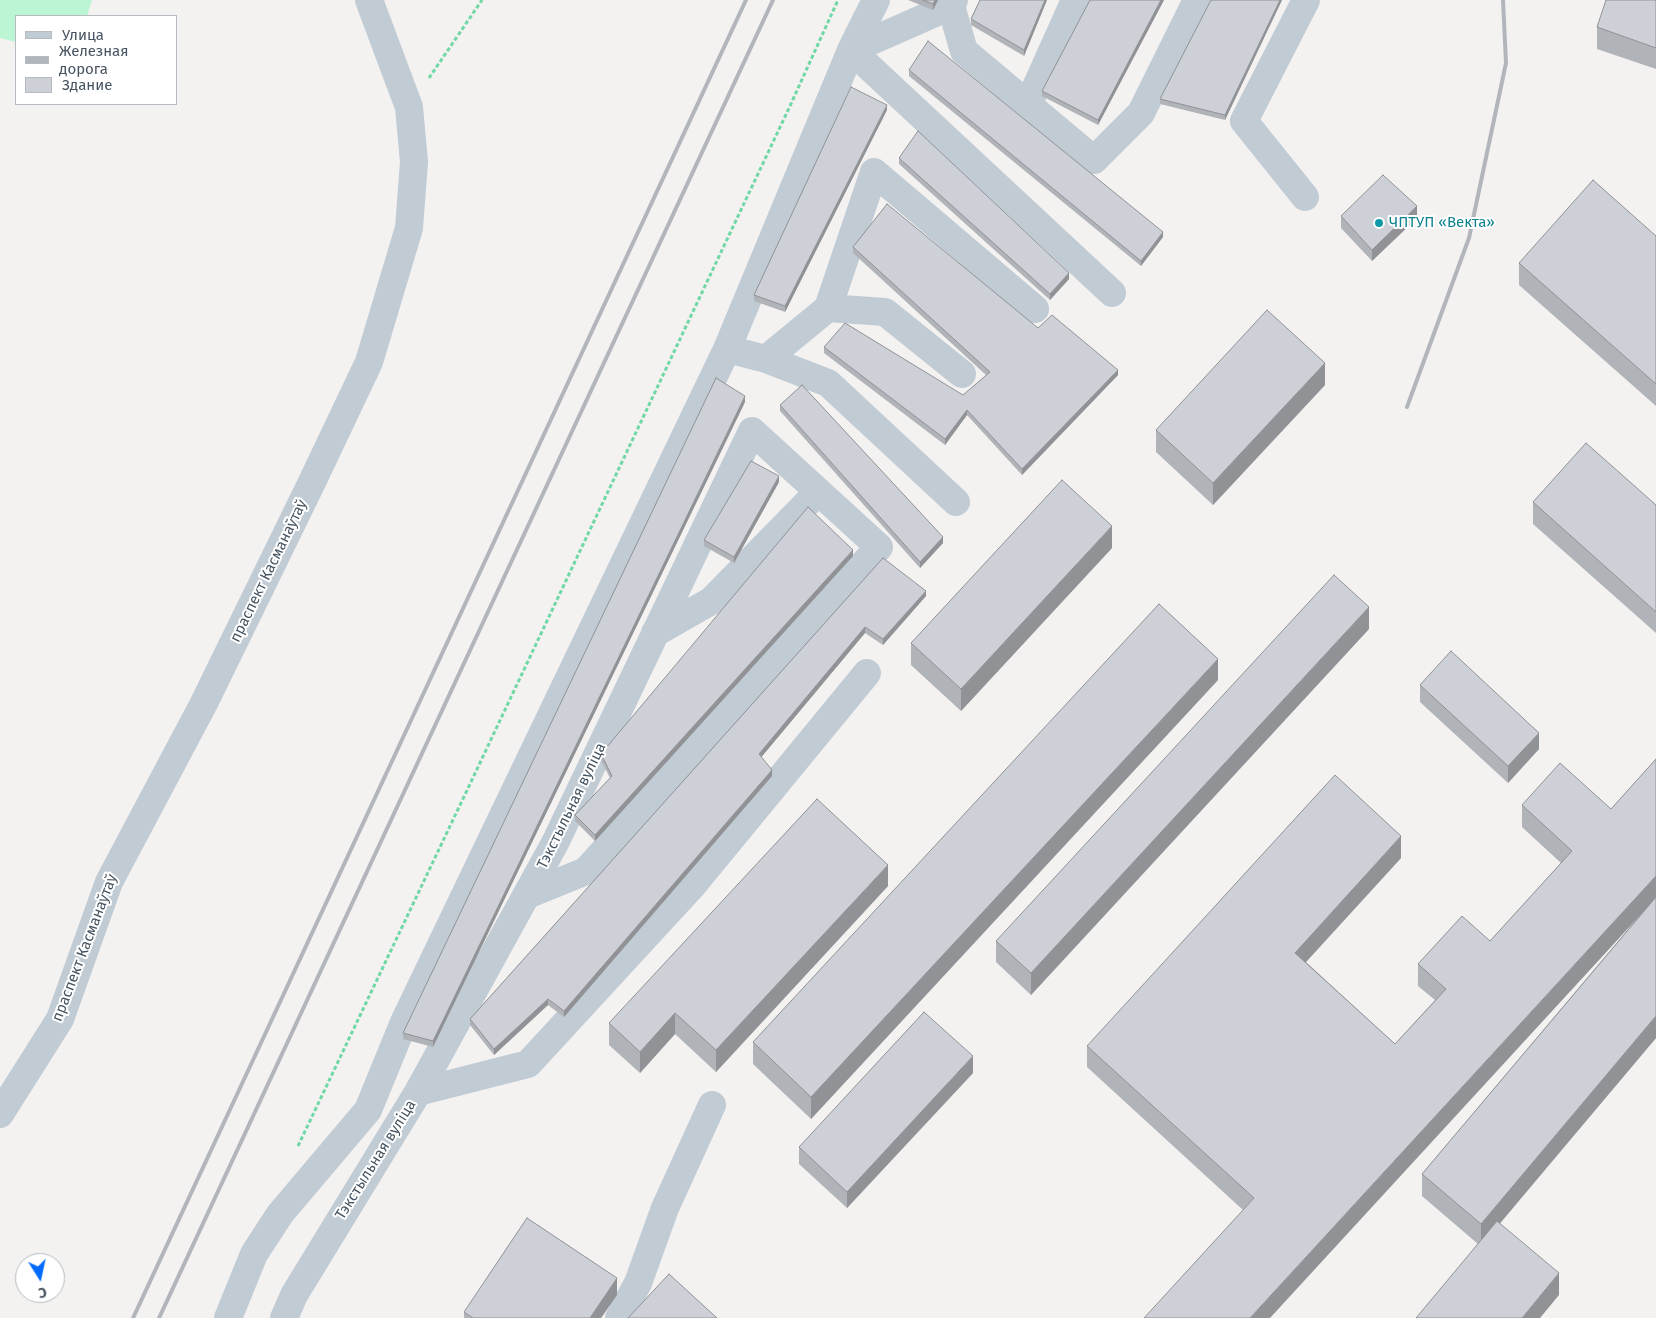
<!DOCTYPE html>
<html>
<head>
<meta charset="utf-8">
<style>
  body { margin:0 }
  #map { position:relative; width:1656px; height:1318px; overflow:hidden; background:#f4f1f1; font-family:"Fira Sans",sans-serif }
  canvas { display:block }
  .legend { position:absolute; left:15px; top:15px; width:162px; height:90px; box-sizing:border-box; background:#fff; border:1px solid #b5bbc0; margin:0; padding:6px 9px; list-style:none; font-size:15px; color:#465461 }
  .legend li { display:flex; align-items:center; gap:10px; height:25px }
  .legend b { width:25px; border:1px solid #b5bbc0 }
  .north { position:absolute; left:15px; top:1253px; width:50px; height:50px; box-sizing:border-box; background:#fff; border:1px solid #b5bbc0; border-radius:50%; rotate:170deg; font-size:14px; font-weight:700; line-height:20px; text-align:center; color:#465461 }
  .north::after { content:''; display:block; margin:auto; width:18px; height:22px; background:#026bfc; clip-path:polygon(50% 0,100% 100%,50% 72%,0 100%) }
</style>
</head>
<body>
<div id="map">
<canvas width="1656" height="1318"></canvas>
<ul class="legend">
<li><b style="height:6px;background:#c0cbd4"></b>Улица</li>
<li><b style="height:6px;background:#b2b6bc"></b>Железная дорога</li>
<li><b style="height:14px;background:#cdd0d6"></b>Здание</li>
</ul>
<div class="north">С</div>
</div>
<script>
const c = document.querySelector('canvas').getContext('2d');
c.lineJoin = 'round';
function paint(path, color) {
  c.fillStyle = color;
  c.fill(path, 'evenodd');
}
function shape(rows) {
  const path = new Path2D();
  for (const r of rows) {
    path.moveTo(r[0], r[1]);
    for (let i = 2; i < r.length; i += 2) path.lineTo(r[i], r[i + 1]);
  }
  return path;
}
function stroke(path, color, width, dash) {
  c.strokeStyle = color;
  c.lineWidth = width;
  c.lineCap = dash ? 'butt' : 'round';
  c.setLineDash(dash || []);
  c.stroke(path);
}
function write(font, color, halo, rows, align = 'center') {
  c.font = font + ' "Fira Sans",sans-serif';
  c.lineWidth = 4;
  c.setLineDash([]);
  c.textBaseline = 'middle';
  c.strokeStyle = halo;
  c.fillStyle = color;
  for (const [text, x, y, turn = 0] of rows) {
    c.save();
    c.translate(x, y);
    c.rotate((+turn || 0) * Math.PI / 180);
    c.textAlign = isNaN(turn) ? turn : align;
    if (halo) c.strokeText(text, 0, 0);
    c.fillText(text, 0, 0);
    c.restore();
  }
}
const green = shape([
  [0,0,92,0,87,16,16,16,16,42,0,38]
]);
const path = shape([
  [429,78,482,0],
  [298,1146,470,784,790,106,838,0]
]);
const minor = shape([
  [951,6,964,51,1094,160,1141,113,1197,0],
  [851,50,1112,293],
  [851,50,951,6,954,0],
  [1028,105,1075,0],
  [1305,197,1244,121,1306,0],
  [828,308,885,312,962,374],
  [727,349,766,359,828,383,956,502],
  [766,359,828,308,874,172,1035,309],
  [655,633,711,601,818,492],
  [418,1092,528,1064,692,886,867,673],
  [0,1114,60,1019,109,882,204,703,312,482,369,362,409,228,414,162,409,107,369,0],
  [228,1318,254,1254,280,1214,368,1110,404,1022,727,349,851,50,876,0],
  [284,1318,294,1295,418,1092,555,843,752,431,879,547,586,871,527,895],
  [619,1318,638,1283,665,1208,712,1105]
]);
const rail = shape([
  [1407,407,1469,238,1506,63,1503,0],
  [133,1318,746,0],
  [159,1318,773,0]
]);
const wall = shape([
  [908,0,938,0,933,10],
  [980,0,1047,0,1024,56,971,25,971,19],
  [1090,0,1164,0,1098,125,1042,96,1042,91],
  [1282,0,1225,120,1160,104,1160,99],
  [1656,0,1656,69,1597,49,1597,27],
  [909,70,1163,237,1141,266,909,76],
  [887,110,785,312,754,301,754,295],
  [899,158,1069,279,1050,300,899,164],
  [1341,216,1417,218,1372,261,1341,228],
  [1656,236,1656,406,1519,285,1519,263],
  [853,247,1038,328,1118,375,1022,475,967,415,945,445,824,353,824,347,963,395,986,375,853,253],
  [1325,385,1213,505,1156,452,1156,430],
  [745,402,433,1047,403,1039,403,1033],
  [780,405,943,543,920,568,780,411],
  [779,482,734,563,704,546,704,540],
  [1533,502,1656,505,1656,633,1533,524],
  [1112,548,961,711,911,665,911,643],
  [853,556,595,841,575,821,575,815,610,778,601,760,601,754],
  [883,558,926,596,883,645,865,633,761,757,772,776,564,1017,548,1005,494,1055,470,1025,470,1019],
  [1369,629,1031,995,996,962,996,941],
  [1218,680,811,1119,753,1064,753,1042],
  [1420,685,1539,749,1508,783,1420,702],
  [1656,759,1656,1038,1499,1223,1559,1295,1478,1244,1422,1196,1422,1174,1651,902,1243,1210,1087,1067,1087,1046,1401,858,1306,962,1395,1044,1435,1000,1418,986,1418,964,1490,941,1561,863,1522,827,1522,805,1611,809],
  [888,886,716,1072,675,1034,640,1073,609,1045,609,1023],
  [973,1073,847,1208,799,1164,799,1147],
  [617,1295,601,1318,464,1318,464,1312]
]);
const shadedWall = shape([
  [935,0,938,0,933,10,933,4],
  [1045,0,1047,0,1024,56,1024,50],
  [1161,0,1164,0,1098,125,1098,120],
  [1280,0,1282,0,1225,120,1225,115],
  [887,105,887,110,785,312,785,306],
  [1417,206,1417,218,1372,261,1372,250],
  [1163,232,1163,237,1141,266,1141,261],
  [1069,273,1069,279,1050,300,1050,294],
  [1325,363,1325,385,1213,505,1213,483],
  [1118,370,1118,375,1022,475,1022,469],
  [745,396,745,402,433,1047,433,1041],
  [967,410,967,415,945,445,945,439],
  [779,476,779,482,734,563,734,557],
  [1112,526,1112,548,961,711,961,689],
  [943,537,943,543,920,568,920,562],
  [853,550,853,556,595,841,595,835],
  [926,591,926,596,883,645,883,639],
  [1369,607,1369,629,1031,995,1031,973],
  [865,627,865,633,759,760,759,754],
  [1218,659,1218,680,811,1119,811,1097],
  [1539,733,1539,749,1508,783,1508,766],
  [772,770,772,776,564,1017,564,1011],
  [1401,836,1401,858,1295,974,1295,953],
  [888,865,888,886,716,1072,716,1050],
  [1656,876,1656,898,1270,1318,1250,1318],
  [548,999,548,1005,494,1055,494,1049],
  [675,1013,675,1034,640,1073,640,1052],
  [1656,1016,1656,1038,1481,1246,1481,1224],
  [973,1056,973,1073,847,1208,847,1192],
  [1559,1273,1559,1295,1540,1318,1522,1318],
  [617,1278,617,1295,601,1318,590,1318]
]);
const building = shape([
  [923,0,935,0,933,4,923,0],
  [980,0,1045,0,1024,50,971,19,980,0],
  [1090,0,1161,0,1098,120,1042,91,1090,0],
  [1211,0,1280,0,1225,115,1160,99,1211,0],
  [1606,0,1656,0,1656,48,1597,27,1606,0],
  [928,41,1163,232,1141,261,909,70,928,41],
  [851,87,887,105,785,306,754,295,851,87],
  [918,131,1069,273,1050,294,899,158,918,131],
  [1383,175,1417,206,1372,250,1341,216,1383,175],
  [1593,180,1656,236,1656,384,1519,263,1593,180],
  [887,204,1038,328,1052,315,1118,370,1022,469,967,410,945,439,824,347,845,323,963,395,990,372,853,247,887,204],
  [1267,310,1325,363,1213,483,1156,430,1267,310],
  [716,378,745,396,433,1041,403,1033,716,378],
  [802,385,943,537,920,562,780,405,802,385],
  [1586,443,1656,505,1656,612,1533,502,1586,443],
  [751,461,779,476,734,557,704,540,751,461],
  [1062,480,1112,526,961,689,911,643,1062,480],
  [808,507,853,550,595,835,575,815,612,776,601,754,808,507],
  [883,558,926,591,883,639,865,627,759,754,772,770,564,1011,548,999,494,1049,470,1019,883,558],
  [1334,575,1369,607,1031,973,996,941,1334,575],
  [1159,604,1218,659,811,1097,753,1042,1159,604],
  [1451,651,1539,733,1508,766,1420,685,1451,651],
  [1656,759,1656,876,1250,1318,1144,1318,1254,1198,1087,1046,1335,775,1401,836,1295,953,1395,1044,1446,989,1418,964,1462,916,1490,941,1572,851,1522,805,1560,763,1611,809,1656,759],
  [817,799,888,865,716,1050,675,1013,640,1052,609,1023,817,799],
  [1656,897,1656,1016,1481,1224,1422,1174,1656,897],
  [924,1012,973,1056,847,1192,799,1147,924,1012],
  [527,1218,617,1278,590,1318,473,1318,464,1312,527,1218],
  [1497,1221,1559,1273,1522,1318,1416,1318,1497,1221],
  [669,1274,717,1318,628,1318,669,1274]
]);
const markers = [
  [1379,223,5,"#0f9aa8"]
];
const cultureNames = [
  ["ЧПТУП «Векта»",1389,223]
];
const streetNames = [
  ["праспект Касманаўтаў",269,571,-64],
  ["Тэкстыльная вуліца",572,806,-64],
  ["праспект Касманаўтаў",85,948,-69],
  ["Тэкстыльная вуліца",376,1160,-58]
];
paint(green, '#bbf5d3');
stroke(path, '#6fd8a6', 3, [4, 2.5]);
stroke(minor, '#c0cbd4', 28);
stroke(rail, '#b2b6bc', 4);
paint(wall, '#b0b3b8');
paint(shadedWall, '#909296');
paint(building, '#cdd0d6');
stroke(building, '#909296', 1);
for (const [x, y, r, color] of markers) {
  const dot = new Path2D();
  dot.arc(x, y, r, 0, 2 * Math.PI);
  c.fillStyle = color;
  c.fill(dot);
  stroke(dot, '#fff', 2);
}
write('15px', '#0d838f', '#fff', cultureNames, 'left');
write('15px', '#465461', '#fff', streetNames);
</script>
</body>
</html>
